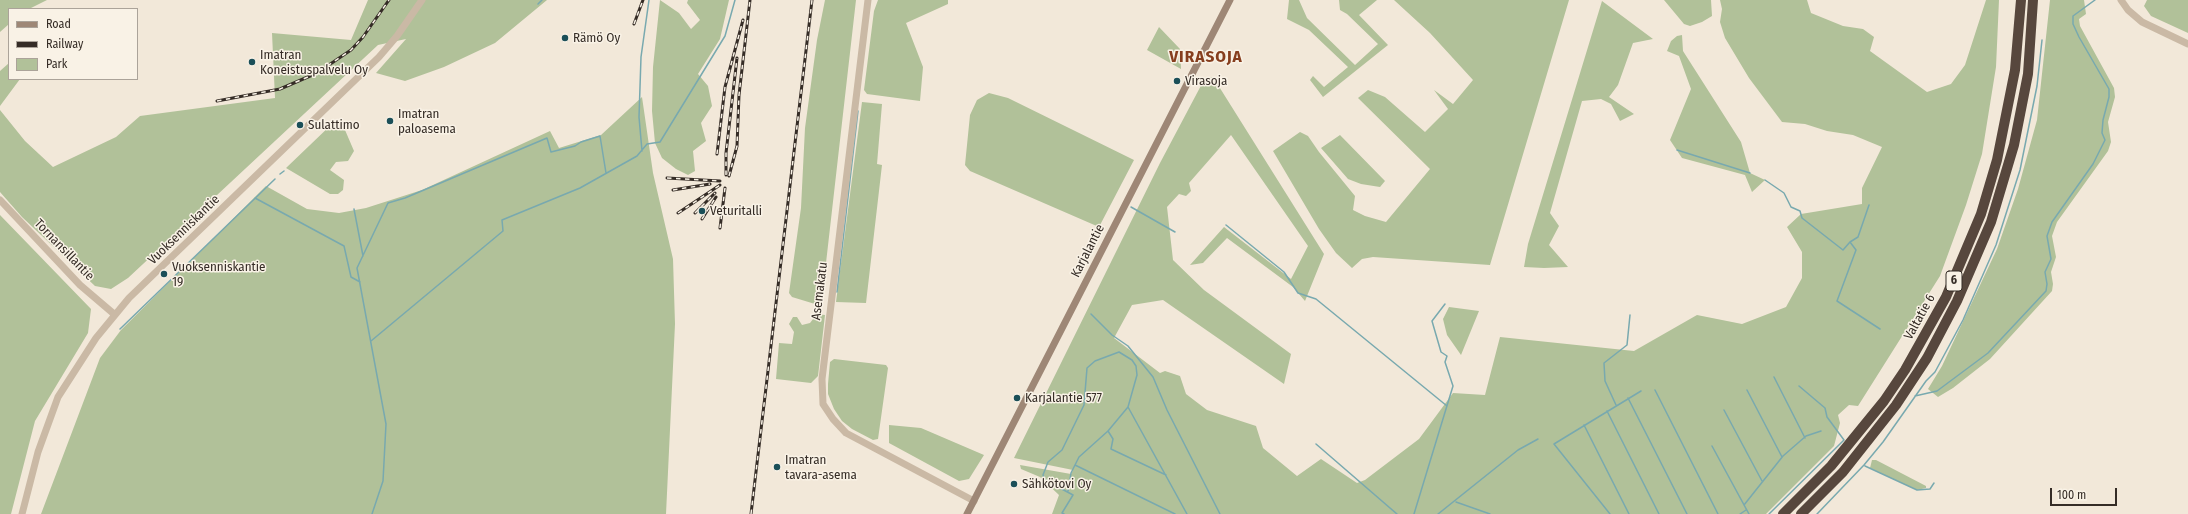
<!DOCTYPE html>
<html>
<head>
<meta charset="utf-8">
<style>
  body { margin:0 }
  #map { position:relative; width:2188px; height:514px; overflow:hidden; background:#f2e8d9; font-family:"Fira Sans Condensed",sans-serif }
  canvas { display:block }
  .legend { position:absolute; left:8px; top:8px; width:130px; height:72px; box-sizing:border-box; background:#f9f2e6; border:1px solid #aba399; margin:0; padding:5px 7px; list-style:none; font-size:12px; color:#352c26 }
  .legend li { display:flex; align-items:center; gap:8px; height:20px }
  .legend b { width:20px; border:1px solid #aba399 }
  .scale { position:absolute; left:2050px; top:488px; width:67px; height:18px; box-sizing:border-box; border:2px solid #352c26; border-top:0; padding-left:5px; font-size:12px; line-height:14px; white-space:nowrap; color:#352c26; -webkit-text-stroke:3px #f9f2e6; paint-order:stroke }
</style>
</head>
<body>
<div id="map">
<canvas width="2188" height="514"></canvas>
<ul class="legend">
<li><b style="height:5px;background:#9e8776"></b>Road</li>
<li><b style="height:5px;background:#352c26"></b>Railway</li>
<li><b style="height:11px;background:#b1c199"></b>Park</li>
</ul>
<div class="scale">100 m</div>
</div>
<script>
const c = document.querySelector('canvas').getContext('2d');
c.lineJoin = 'round';
function paint(path, color) {
  c.fillStyle = color;
  c.fill(path, 'evenodd');
}
function shape(rows) {
  const path = new Path2D();
  for (const r of rows) {
    path.moveTo(r[0], r[1]);
    for (let i = 2; i < r.length; i += 2) path.lineTo(r[i], r[i + 1]);
  }
  return path;
}
function stroke(path, color, width, dash) {
  c.strokeStyle = color;
  c.lineWidth = width;
  c.lineCap = dash ? 'butt' : 'round';
  c.setLineDash(dash || []);
  c.stroke(path);
}
function write(font, color, halo, rows, align = 'center') {
  c.font = font + ' "Fira Sans Condensed",sans-serif';
  c.lineWidth = 3;
  c.setLineDash([]);
  c.textBaseline = 'middle';
  c.strokeStyle = halo;
  c.fillStyle = color;
  for (const [text, x, y, turn = 0] of rows) {
    c.save();
    c.translate(x, y);
    c.rotate((+turn || 0) * Math.PI / 180);
    c.textAlign = isNaN(turn) ? turn : align;
    if (halo) c.strokeText(text, 0, 0);
    c.fillText(text, 0, 0);
    c.restore();
  }
}
const green = shape([
  [0,0,47,0,29,9,9,9,9,24,0,32],
  [368,0,547,0,495,43,444,67,405,81,376,73,406,39,378,45,128,278,111,289,95,286,22,217,0,192,0,110,25,141,53,167,116,137,140,116,275,98,272,33,351,40],
  [660,0,679,13,691,29,700,20,687,3,688,0,729,0,720,39,698,74,708,86,712,106,701,123,706,141,693,151,695,171,688,175,676,169,662,158,655,143,652,111,653,67],
  [825,0,856,0,822,298,820,304,815,304,792,297,789,293,801,208,805,128,817,40],
  [878,0,948,0,948,4,906,23,923,67,920,101,867,94,864,90,874,11],
  [1289,0,1299,0,1307,18,1355,65,1378,44,1347,14,1340,10,1339,0,1377,0,1359,15,1388,45,1323,97,1310,80,1313,76,1324,87,1348,67,1309,30,1287,19],
  [1394,0,1569,0,1490,265,1373,257,1362,259,1352,268,1336,253,1319,229,1273,151,1300,132,1308,136,1319,152,1355,196,1353,210,1365,216,1386,222,1430,169,1358,98,1368,90,1385,97,1425,132,1448,109,1434,90,1453,104,1473,80,1430,33],
  [1664,0,1711,0,1712,16,1702,22,1690,26,1684,24],
  [1720,0,1807,0,1811,13,1843,26,1863,29,1874,37,1870,51,1927,92,1951,84,1965,65,1986,0,1999,0,1996,67,1982,154,1966,205,1940,276,1858,406,1849,405,1838,415,1840,423,1834,446,1766,514,1052,514,1059,495,1040,477,1021,469,1020,465,1071,474,1073,470,1014,458,1160,163,1205,78,1213,77,1324,254,1305,301,1293,287,1227,238,1203,263,1190,265,1224,227,1291,279,1308,246,1231,135,1189,183,1191,191,1186,196,1179,194,1167,207,1173,260,1204,290,1291,354,1284,384,1163,300,1132,305,1114,338,1160,373,1165,371,1180,376,1186,394,1207,410,1256,426,1263,448,1297,476,1321,459,1357,483,1365,480,1419,439,1453,393,1485,395,1500,337,1634,351,1697,315,1742,324,1786,307,1802,278,1802,252,1787,227,1801,214,1862,204,1862,188,1882,147,1853,135,1827,131,1805,124,1782,122,1749,78,1725,38,1720,22,1722,9],
  [2050,0,2084,0,2086,14,2079,19,2080,26,2114,88,2115,97,2108,122,2111,142,2108,151,2057,222,2052,236,2056,257,2051,272,2053,284,2052,291,1990,359,1953,388,1938,397,1928,389,1942,366,1997,249,2018,189,2037,120],
  [2147,0,2188,0,2188,33,2151,16,2144,6],
  [1602,1,1653,39,1633,43,1618,85,1609,97,1634,114,1620,121,1611,104,1601,99,1582,101,1550,213,1559,226,1549,245,1568,267,1544,268,1524,267,1528,244],
  [1159,27,1180,49,1181,69,1147,50],
  [1682,35,1683,51,1741,142,1750,173,1765,180,1752,192,1745,175,1682,158,1670,140,1691,89,1679,56,1667,51,1671,41,1677,36],
  [9,63,9,79,20,79,0,106,0,71],
  [989,93,1008,98,1134,160,1099,227,970,171,965,165,970,115,977,100],
  [642,97,653,173,673,259,675,324,666,514,41,514,100,358,121,330,266,186,307,209,339,213,366,208,422,190,550,131,559,148,601,135],
  [862,102,882,104,877,164,882,165,866,303,836,302],
  [334,122,345,130,354,151,348,161,336,162,330,170,344,180,343,190,338,194,330,194,286,168],
  [1340,135,1385,181,1380,187,1361,184,1348,179,1321,148],
  [0,215,91,309,88,333,35,421,11,514,0,514],
  [1449,307,1479,311,1461,355,1447,335,1443,319],
  [817,314,825,315,818,376,811,383,776,379,779,343,792,344,794,332,789,324,793,317,797,317,802,325,810,323],
  [834,359,886,365,888,368,878,439,873,440,852,429,842,421,834,409,828,394,828,384,830,362],
  [889,425,921,428,984,455,969,479,959,481,889,443],
  [1872,460,1876,460,1926,486,1926,488,1917,490,1870,468]
]);
const stream = shape([
  [538,4,542,0],
  [1677,150,1750,173],
  [642,151,639,117,641,57,649,0],
  [280,174,284,171],
  [1765,180,1784,193,1791,207,1800,211,1802,218,1843,250,1850,242,1858,237,1869,205],
  [255,198,344,246,351,277,360,282],
  [1131,207,1175,232],
  [354,209,363,256],
  [1226,225,1284,272,1298,293,1316,299,1447,406],
  [1850,242,1856,250,1837,301,1880,329],
  [837,292,858,111],
  [1091,314,1112,335,1128,346,1153,377,1167,410,1220,514],
  [120,329,275,179],
  [371,341,503,231,502,220,580,188,637,156,647,144,660,142,725,36,735,0],
  [1774,377,1805,438],
  [1655,390,1718,514],
  [1747,390,1782,457],
  [1915,396,1937,391,1988,353,2046,291,2047,284,2045,272,2051,259,2047,236,2052,222,2093,164,2105,140,2102,133,2103,120,2109,97,2109,89,2079,37,2073,24,2073,16,2095,0],
  [1628,398,1687,514],
  [1616,405,1605,381,1604,363,1627,345,1630,315],
  [1128,407,1187,514],
  [1724,410,1762,481],
  [1607,411,1659,514],
  [1584,425,1629,514],
  [1108,431,1113,439,1111,449,1166,475],
  [1316,444,1397,514],
  [1712,446,1749,514],
  [1075,465,1175,514],
  [1865,466,1917,490,1930,489,1934,483],
  [1456,502,1490,514],
  [1744,505,1783,456,1806,436,1821,431],
  [372,514,383,481,386,424,357,268,388,203,405,198,547,138,551,152,575,146,581,142,600,136,606,173],
  [1064,514,1062,513,1073,495,1045,480,1043,475,1048,462,1062,450,1084,405,1087,368,1095,361,1119,352,1132,360,1136,366,1137,375,1128,407,1108,431,1079,457,1071,473,1068,491],
  [1414,514,1453,386,1445,362,1447,356,1441,352,1432,321,1445,304],
  [1438,514,1518,450,1538,439],
  [1610,514,1554,444,1641,391],
  [1740,514,1746,510],
  [1769,514,1844,440,1827,417,1825,408,1799,386],
  [1817,514,1864,465,1883,442,1926,381,1935,372,1963,320,1996,245,2020,170,2037,86,2042,40]
]);
const tertiary = shape([
  [868,0,822,379,823,404,833,419,846,433,974,501],
  [2121,0,2128,10,2142,22,2188,44],
  [0,200,80,285,114,314],
  [22,514,38,452,58,397,96,338,129,298,379,57,397,36,422,0]
]);
const secondary = shape([
  [967,514,1230,0]
]);
const motorway = shape([
  [1783,514,1831,466,1884,401,1905,370,1946,297,1981,214,1997,160,2015,70,2021,0],
  [1801,514,1843,472,1896,405,1927,358,1957,301,1991,222,2014,145,2028,74,2033,0]
]);
const rail = shape([
  [634,24,643,0],
  [217,101,280,89,317,73,351,50,363,37,389,0],
  [717,154,725,87,743,20],
  [726,175,726,153,737,58],
  [729,176,737,146,739,95,750,0],
  [667,178,720,181],
  [673,190,710,184],
  [678,213,720,185],
  [695,213,715,193],
  [702,219,716,197],
  [720,228,725,188],
  [751,514,812,0]
]);
const markers = [
  [565,38,4,"#1b4f58"],
  [252,62,4,"#1b4f58"],
  [1177,81,4,"#1b4f58"],
  [390,121,4,"#1b4f58"],
  [300,125,4,"#1b4f58"],
  [702,211,4,"#1b4f58"],
  [164,274,4,"#1b4f58"],
  [1017,398,4,"#1b4f58"],
  [777,467,4,"#1b4f58"],
  [1014,484,4,"#1b4f58"]
];
const shields = [
  [1954,281,16]
];
const shieldNames = [
  ["6",1954,281]
];
const poiNames = [
  ["Rämö Oy",573,38],
  ["Imatran",260,55],
  ["Koneistuspalvelu Oy",260,70],
  ["Virasoja",1185,81],
  ["Imatran",398,114],
  ["paloasema",398,129],
  ["Sulattimo",308,125],
  ["Veturitalli",710,211],
  ["Vuoksenniskantie",172,267],
  ["19",172,282],
  ["Karjalantie 577",1025,398],
  ["Imatran",785,460],
  ["tavara-asema",785,475],
  ["Sähkötovi Oy",1022,484]
];
const streetNames = [
  ["Vuoksenniskantie",184,230,-44],
  ["Tornansillantie",64,250,46],
  ["Karjalantie",1088,251,-63],
  ["Asemakatu",820,291,-83],
  ["Valtatie 6",1920,317,-61]
];
const districtNames = [
  ["VIRASOJA",1206,57]
];
paint(green, '#b1c199');
stroke(stream, '#78a9af', 1.5);
stroke(tertiary, '#cab9a5', 7);
stroke(secondary, '#9e8776', 7);
stroke(motorway, '#57473d', 10);
stroke(rail, '#352c26', 3);
stroke(rail, '#f9f2e6', 1.5, [4.5]);
for (const [x, y, r, color] of markers) {
  const dot = new Path2D();
  dot.arc(x, y, r, 0, 2 * Math.PI);
  c.fillStyle = color;
  c.fill(dot);
  stroke(dot, '#f9f2e6', 1.5);
}
for (const [x, y, w] of shields) {
  const box = new Path2D();
  box.roundRect(x - w / 2, y - 10, w, 20, 3);
  c.fillStyle = '#f9f2e6';
  c.fill(box);
  stroke(box, '#352c26', 1);
}
write('bold 12px', '#352c26', null, shieldNames);
write('13px', '#352c26', '#f9f2e6', poiNames, 'left');
write('13px', '#352c26', '#f9f2e6', streetNames);
c.letterSpacing = '1px';
write('bold 17px', '#863e1e', '#f9f2e6', districtNames);
c.letterSpacing = '0px';
</script>
</body>
</html>
